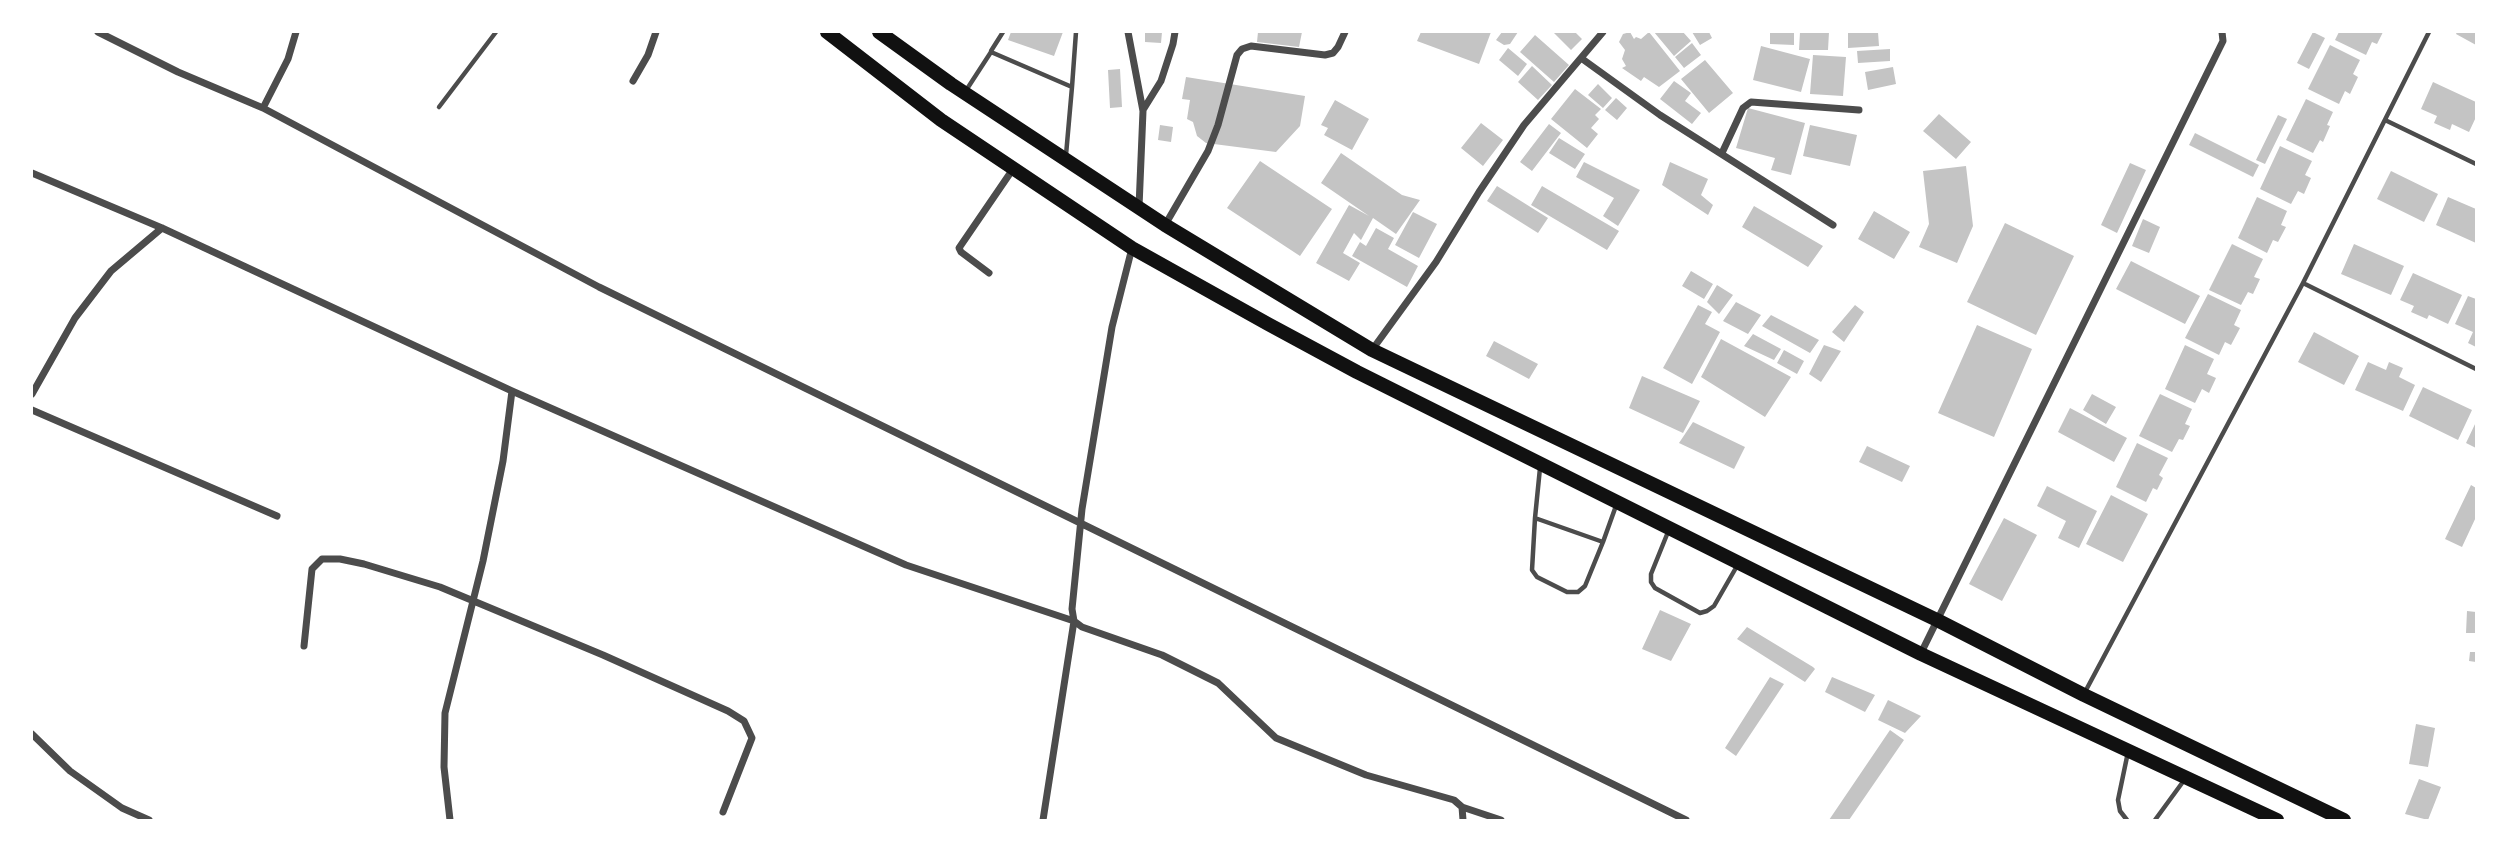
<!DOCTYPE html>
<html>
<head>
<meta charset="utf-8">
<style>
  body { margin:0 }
  #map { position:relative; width:2508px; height:852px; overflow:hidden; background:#fff; font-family:"Libre Baskerville",serif }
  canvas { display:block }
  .frame { position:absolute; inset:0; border:33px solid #fff; pointer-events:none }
</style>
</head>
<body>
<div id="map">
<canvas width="2508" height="852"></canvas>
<div class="frame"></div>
</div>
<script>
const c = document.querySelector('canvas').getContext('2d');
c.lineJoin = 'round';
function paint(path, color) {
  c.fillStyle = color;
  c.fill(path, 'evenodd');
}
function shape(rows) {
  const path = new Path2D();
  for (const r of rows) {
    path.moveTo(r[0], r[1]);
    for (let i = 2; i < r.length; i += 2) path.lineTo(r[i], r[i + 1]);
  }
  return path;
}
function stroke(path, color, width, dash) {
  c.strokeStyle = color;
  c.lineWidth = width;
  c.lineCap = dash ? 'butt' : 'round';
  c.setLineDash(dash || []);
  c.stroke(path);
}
const building = shape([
  [1011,32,1063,32,1054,56,1008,40],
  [1145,32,1162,32,1161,43,1145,42],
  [1258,32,1302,32,1299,47,1257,42],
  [1421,32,1491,32,1479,64,1417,41],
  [1502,32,1518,32,1510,44,1504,45,1496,40],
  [1553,32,1575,32,1582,39,1571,50],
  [1630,32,1634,39,1636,37,1641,39,1649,32,1680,71,1659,87,1644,77,1641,81,1622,68,1626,66,1622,59,1625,50,1619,42,1623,34],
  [1654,32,1683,32,1691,41,1674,56],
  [1692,32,1709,32,1712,38,1700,45],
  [1770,32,1794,32,1794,45,1770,44],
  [1800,32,1829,32,1828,50,1799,50],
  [1848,32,1878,32,1879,46,1848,48],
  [2313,32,2325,38,2309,69,2297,63],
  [2339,32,2383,32,2377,44,2372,42,2366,55,2335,40],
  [2457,32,2476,32,2476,45,2456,34],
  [1535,35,1569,65,1554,82,1520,52],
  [1692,43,1701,55,1684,68,1675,57],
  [2330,45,2360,60,2353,74,2358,77,2350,94,2345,91,2339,104,2308,89],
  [1761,46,1810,59,1801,92,1753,80],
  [1508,48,1527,64,1518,76,1499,60],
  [1890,49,1890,61,1858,63,1857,51],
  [1813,55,1846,57,1843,96,1810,94],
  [1705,60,1733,93,1709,113,1681,79],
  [1532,66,1552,85,1538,100,1518,82],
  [1893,67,1896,84,1868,90,1865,72],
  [1120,69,1122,107,1110,108,1108,70],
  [1186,77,1305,96,1300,126,1276,152,1206,143,1197,136,1193,122,1187,119,1190,100,1182,99],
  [1674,81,1691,93,1685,101,1701,113,1692,124,1660,99],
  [2433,82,2476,102,2476,117,2469,132,2452,124,2450,130,2434,123,2437,116,2421,109],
  [1598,84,1612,98,1603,108,1588,95],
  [1575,89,1601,109,1595,115,1599,119,1591,128,1598,134,1587,148,1551,119],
  [1616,98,1627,108,1617,120,1605,110],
  [2306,99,2333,112,2327,125,2330,126,2323,142,2320,140,2313,153,2286,140],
  [1335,100,1369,119,1352,150,1324,135,1328,128,1321,125],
  [1748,108,1805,123,1791,175,1771,170,1775,158,1736,148],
  [1939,114,1971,142,1956,159,1923,131],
  [2278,115,2287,119,2265,164,2256,160],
  [1481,123,1503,140,1483,166,1461,148],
  [1549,124,1561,133,1532,171,1520,162],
  [1160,125,1173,127,1171,142,1158,140],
  [1810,125,1857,135,1850,166,1803,156],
  [2195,133,2259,165,2253,177,2189,145],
  [1559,138,1585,154,1575,169,1549,153],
  [2280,146,2312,161,2305,175,2311,178,2304,194,2298,191,2291,204,2260,189],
  [1341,153,1402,195,1420,200,1396,234,1373,218,1361,240,1354,233,1343,253,1360,263,1349,281,1316,263,1349,205,1369,216,1321,183],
  [1260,161,1332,209,1300,256,1227,208],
  [1584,162,1640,190,1618,226,1603,216,1614,198,1576,177],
  [1670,162,1708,179,1701,195,1713,205,1708,215,1662,185],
  [2130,163,2146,170,2117,233,2101,225],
  [1966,166,1973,226,1957,263,1919,247,1929,224,1923,171],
  [2391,171,2438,194,2424,222,2377,199],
  [1497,186,1548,218,1538,233,1487,201],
  [1542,186,1619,231,1607,250,1531,205],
  [2257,197,2287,211,2281,225,2286,227,2278,242,2273,240,2267,253,2238,238],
  [2448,197,2476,209,2476,243,2436,225],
  [1754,206,1823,246,1808,267,1742,227],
  [1874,211,1910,232,1894,259,1858,239],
  [1413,212,1437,224,1419,258,1395,245],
  [2143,219,2160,227,2149,253,2132,246],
  [2005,223,2074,256,2036,335,1967,302],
  [1376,228,1394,238,1388,249,1418,266,1407,287,1352,256,1360,242,1366,246],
  [2232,244,2263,259,2254,277,2260,279,2253,294,2248,292,2241,305,2209,290],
  [2354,244,2404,266,2391,295,2341,274],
  [2131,261,2200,296,2185,324,2116,289],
  [1691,271,1713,284,1704,299,1682,286],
  [2413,273,2462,295,2448,324,2429,315,2427,319,2411,312,2414,306,2400,300],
  [1717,285,1733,295,1719,314,1707,302],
  [2208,294,2241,310,2234,325,2240,328,2231,345,2225,342,2219,355,2185,338],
  [2468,296,2476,299,2476,347,2468,343,2473,332,2455,324],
  [1736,302,1761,315,1748,334,1723,321],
  [1698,305,1712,312,1705,324,1720,332,1692,384,1663,368],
  [1855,305,1864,312,1844,342,1832,332],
  [1771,315,1819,340,1810,353,1762,326],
  [1977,325,2032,349,1994,437,1938,413],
  [2314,332,2359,356,2344,385,2298,362],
  [1753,334,1781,349,1774,360,1744,346],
  [1721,339,1791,377,1765,417,1701,377],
  [1494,341,1538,364,1529,379,1486,356],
  [1824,345,1841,351,1821,382,1809,374],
  [2185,345,2214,359,2207,374,2216,378,2209,393,2202,389,2195,403,2165,389],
  [1784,350,1804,361,1797,374,1777,363],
  [2368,362,2386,370,2389,362,2403,368,2399,377,2415,385,2403,411,2355,390],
  [1642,376,1700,401,1683,433,1629,408],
  [2423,387,2472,410,2458,440,2409,416],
  [2092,394,2116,407,2106,424,2083,410],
  [2160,394,2192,409,2185,424,2190,426,2183,440,2179,439,2172,452,2139,436],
  [2070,408,2127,438,2114,462,2058,432],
  [1693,422,1745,447,1734,469,1679,443],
  [2476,422,2476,448,2466,443],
  [2137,443,2168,458,2159,475,2163,478,2157,490,2153,488,2146,502,2116,487],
  [1867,446,1910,466,1902,482,1859,462],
  [2471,485,2476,488,2476,517,2462,547,2445,539],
  [2047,486,2097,511,2079,548,2058,538,2066,521,2037,506],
  [2111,495,2148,514,2123,562,2086,544],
  [2004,518,2037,535,2002,601,1969,584],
  [1660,610,1691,624,1671,661,1642,649],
  [2467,611,2476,612,2476,633,2466,633],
  [1747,627,1813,667,1815,669,1805,682,1737,639],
  [2470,652,2476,652,2476,662,2469,661],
  [1770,677,1784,684,1736,756,1725,748],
  [1832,677,1875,695,1865,712,1825,692],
  [1888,700,1921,716,1905,733,1878,720],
  [2416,724,2435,728,2428,767,2409,764],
  [1890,730,1904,740,1849,820,1829,820],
  [2419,779,2441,787,2428,820,2405,814]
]);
const service = shape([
  [991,51,1003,32],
  [1072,87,1076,32],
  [965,92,991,52,1072,87,1066,155],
  [439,107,496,32],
  [2385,120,2476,164],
  [2303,283,2476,369],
  [1540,468,1535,518,1603,542,1617,503],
  [1535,518,1532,570,1537,577,1567,592,1578,592,1585,586,1603,542],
  [1668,532,1651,574,1651,582,1655,588,1700,613,1707,611,1714,606,1737,566],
  [2085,692,2303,283,2429,32],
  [2127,820,2120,811,2118,800,2128,752],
  [2155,820,2185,779]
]);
const minor = shape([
  [98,32,178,72,263,108,599,287,1686,820],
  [1128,32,1143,111,1139,207],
  [1581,58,1660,115,1833,225],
  [633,81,648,55,656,32],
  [263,108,288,59,296,32],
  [1143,110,1161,81,1173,44,1175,32],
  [1722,153,1743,108,1751,102,1859,110],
  [32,173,162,228,512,391,906,565,1074,621,1082,627,1162,655,1218,683,1276,738,1366,775,1454,800,1462,807,1501,820],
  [1165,225,1208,151,1218,125,1237,55,1242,49,1251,46,1325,55,1333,53,1338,47,1345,32],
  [989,273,961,252,959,248,1013,169],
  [1372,350,1436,262,1479,192,1524,125,1603,32],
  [32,394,75,318,111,271,162,228],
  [32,410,277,516],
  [304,646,312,569,322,559,340,559,364,564,440,587,603,655,728,711,744,721,752,738,723,812],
  [1921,653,2223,41,2222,32],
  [32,734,70,771,122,808,149,820],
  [1462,807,1463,820],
  [450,820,444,767,445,713,483,561,503,461,512,391],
  [1043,820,1074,621,1072,609,1082,509,1112,327,1132,248]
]);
const primary = shape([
  [827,32,941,120,1132,248,1268,324,1357,372,1921,654,2277,820],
  [879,32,951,84,1165,225,1372,350,1937,620,2084,695,2344,820]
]);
paint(building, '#c4c4c4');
stroke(service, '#4c4c4c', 4.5);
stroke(minor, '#4c4c4c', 7);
stroke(primary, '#111', 14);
</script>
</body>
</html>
